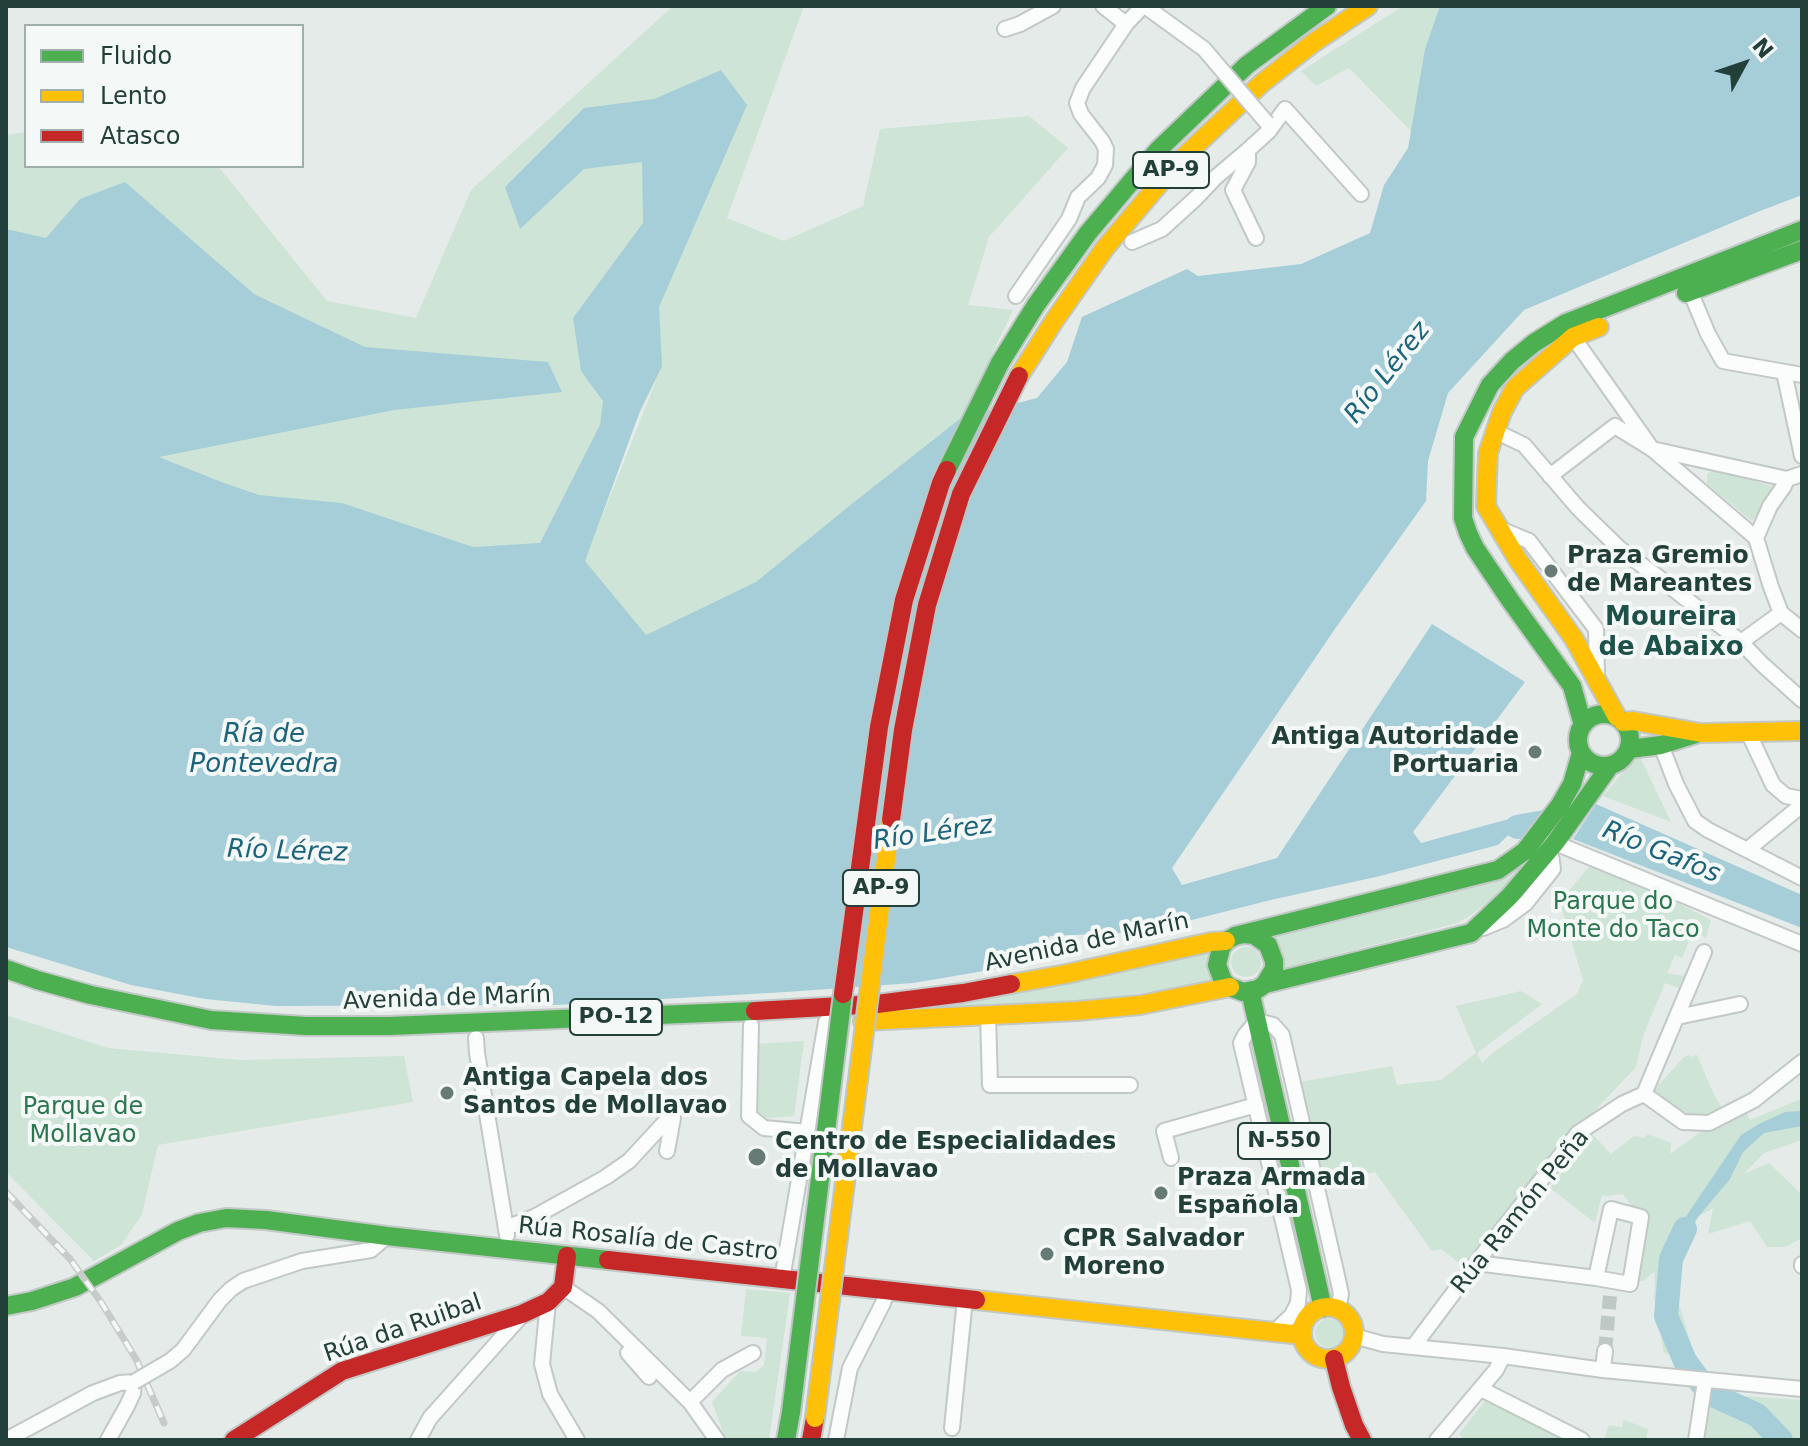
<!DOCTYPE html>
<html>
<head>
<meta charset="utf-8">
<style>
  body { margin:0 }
  #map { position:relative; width:1808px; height:1446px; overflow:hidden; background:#e5ebe8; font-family:"DejaVu Sans",sans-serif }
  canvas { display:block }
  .frame { position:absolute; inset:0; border:8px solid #233f39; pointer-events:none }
  .legend { position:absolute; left:24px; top:24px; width:280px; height:144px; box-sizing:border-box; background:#f4f9f7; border:2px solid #a0afab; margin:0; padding:10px 14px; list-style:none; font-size:24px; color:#233f39 }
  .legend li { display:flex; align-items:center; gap:16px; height:40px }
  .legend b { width:40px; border:2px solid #a0afab }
  .north { position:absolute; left:1704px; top:24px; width:80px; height:80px; -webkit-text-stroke:6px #f4f9f7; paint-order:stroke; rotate:50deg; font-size:22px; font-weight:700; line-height:32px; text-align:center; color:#233f39 }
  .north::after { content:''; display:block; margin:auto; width:28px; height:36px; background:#233f39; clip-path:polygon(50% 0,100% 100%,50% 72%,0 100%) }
</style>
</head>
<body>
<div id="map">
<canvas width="1808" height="1446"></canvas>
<div class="frame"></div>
<ul class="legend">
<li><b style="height:10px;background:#4caf50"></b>Fluido</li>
<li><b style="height:10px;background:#ffc107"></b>Lento</li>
<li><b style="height:10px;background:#c62828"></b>Atasco</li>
</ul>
<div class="north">N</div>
</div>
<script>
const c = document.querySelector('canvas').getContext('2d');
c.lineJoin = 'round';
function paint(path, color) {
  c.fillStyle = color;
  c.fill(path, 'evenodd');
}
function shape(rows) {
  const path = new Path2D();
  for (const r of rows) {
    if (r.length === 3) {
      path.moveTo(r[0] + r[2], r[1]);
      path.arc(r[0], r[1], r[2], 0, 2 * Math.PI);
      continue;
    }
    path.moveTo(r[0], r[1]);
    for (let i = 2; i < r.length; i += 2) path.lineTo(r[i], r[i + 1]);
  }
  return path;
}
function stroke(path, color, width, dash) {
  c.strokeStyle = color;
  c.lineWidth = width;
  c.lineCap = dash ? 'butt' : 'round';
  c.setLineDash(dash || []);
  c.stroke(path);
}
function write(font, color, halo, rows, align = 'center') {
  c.font = font + ' "DejaVu Sans",sans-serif';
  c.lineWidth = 8;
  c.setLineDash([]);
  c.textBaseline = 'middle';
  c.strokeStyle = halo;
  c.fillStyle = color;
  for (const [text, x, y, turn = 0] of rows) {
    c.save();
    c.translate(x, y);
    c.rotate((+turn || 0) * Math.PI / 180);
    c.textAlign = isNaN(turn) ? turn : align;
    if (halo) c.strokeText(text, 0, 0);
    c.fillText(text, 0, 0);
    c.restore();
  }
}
const green = shape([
  [673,6,804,6,727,218,784,241,863,206,880,129,1029,116,1068,148,989,237,968,305,1013,310,962,417,1037,398,1067,362,1082,317,1187,269,1101,654,6,635,6,135,26,132,26,166,218,166,327,301,416,318,471,190],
  [656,380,656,381,599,524,636,420],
  [1403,6,1441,6,1411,131,1349,68,1316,86,1301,71],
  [1714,470,1778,488,1752,521,1707,484,1707,474],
  [1640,757,1671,822,1603,796,1629,765],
  [1595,859,1680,894,1676,902,1711,920,1706,938,1693,931,1682,958,1675,955,1667,973,1689,977,1683,990,1665,983,1643,1036,1636,1067,1586,1120,1571,1131,1462,1265,1441,1249,1432,1251,1375,1172,1325,1182,1300,1082,1392,1066,1397,1085,1441,1080,1476,1053,1456,1006,1521,991,1542,1004,1477,1053,1482,1063,1495,1051,1577,994,1583,980,1560,902],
  [1524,861,1499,893,1471,915,1457,923,1282,969,1276,936],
  [1246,962,15],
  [1209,947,1212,983,1092,1000,894,1012],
  [6,1015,108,1048,240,1060,404,1056,413,1102,158,1145,142,1214,121,1245,94,1261,6,1172],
  [804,1041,794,1116,767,1118,758,1113,756,1044],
  [1689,1055,1691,1057,1697,1055,1710,1086,1723,1111,1715,1115,1682,1116,1652,1092,1684,1057],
  [1801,1099,1802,1140,1764,1153,1744,1174,1769,1163,1802,1195,1802,1238,1785,1247,1767,1247,1750,1221,1708,1234,1713,1208,1698,1217,1682,1252,1677,1298,1696,1360,1664,1353,1654,1298,1655,1273,1652,1273,1645,1280,1634,1283,1637,1214,1623,1194,1606,1196,1602,1195,1595,1223,1550,1188,1592,1134,1611,1154,1634,1136,1644,1138,1648,1134,1671,1143,1670,1154,1724,1115,1743,1106,1750,1120],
  [746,1289,790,1293,769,1440,726,1440,712,1402,740,1371,756,1372,764,1365,767,1338,741,1336],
  [1329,1333,14],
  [1730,1395,1802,1400,1802,1440,1795,1440,1767,1410],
  [1715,1396,1757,1415,1781,1440,1705,1440,1711,1399],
  [1488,1397,1571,1440,1464,1440,1459,1434],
  [1624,1420,1648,1429,1646,1440,1604,1440,1609,1425,1622,1427]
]);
const water = shape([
  [1440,6,1802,6,1802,195,1760,211,1524,310,1448,393,1428,461,1426,501,1337,626,1172,868,1182,885,1277,858,1432,624,1525,682,1413,832,1421,843,1531,813,1498,845,1376,877,1275,899,1144,932,1050,936,1037,962,913,983,786,992,555,1005,276,1006,205,999,131,985,6,947,6,229,46,238,80,199,125,182,254,294,365,347,548,362,562,392,394,410,159,457,224,483,259,495,342,503,473,547,540,543,600,425,603,401,581,371,573,318,643,223,642,162,584,169,520,229,505,187,584,108,654,99,721,70,747,105,659,307,662,366,640,411,585,561,646,635,756,582,848,507,961,418,1037,398,1067,362,1082,317,1187,269,1198,276,1301,264,1370,233,1384,185,1408,148,1425,49],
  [1596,804,1802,895,1802,928,1573,839],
  [1802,1111,1802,1126,1764,1133,1743,1152,1730,1179,1698,1217,1671,1259,1685,1218,1741,1135,1759,1124,1785,1112]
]);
const river = shape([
  [1517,827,1561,819],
  [1685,1229,1671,1259,1666,1316,1685,1361,1702,1384,1715,1396,1757,1415,1781,1440]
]);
const streetTunnel = shape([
  [1605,1351,1610,1296]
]);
const street = shape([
  [1103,6,1126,24],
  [1145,6,1204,49],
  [1005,29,1020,24,1053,6],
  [1256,238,1233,190,1248,162,1248,150,1269,131,1285,109,1361,194],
  [1132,242,1162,229,1196,198,1216,177,1248,150],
  [1690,291,1708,334,1723,361,1802,375],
  [1016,296,1069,219,1078,197,1098,178,1105,165,1106,149,1102,141,1081,114,1077,103,1083,88,1126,24,1143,6],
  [1573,337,1652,449,1756,538],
  [1784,372,1802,456],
  [1495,431,1524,445,1578,508,1620,549,1658,577,1741,642,1762,664,1802,700],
  [1550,476,1615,426,1652,449,1787,479,1802,474],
  [1503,530,1529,541,1596,629,1597,673],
  [1756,538,1771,587,1781,613,1802,630],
  [1756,538,1770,506,1784,486,1787,479],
  [1741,642,1781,613],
  [1748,732,1773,785,1786,796,1802,799],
  [1661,745,1676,784,1695,821,1708,830,1802,878],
  [1555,843,1802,944],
  [1747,850,1802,805],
  [1483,928,1503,920,1526,903,1553,869,1550,848],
  [988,1014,990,1085,1130,1085],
  [1677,1017,1740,1004],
  [751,1025,749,1116,764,1128,807,1132],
  [476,1038,477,1053,507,1235],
  [1644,1094,1683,1122,1709,1123,1754,1100,1802,1062],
  [1644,1094,1704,952],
  [1171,1158,1164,1131,1256,1105],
  [506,1228,534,1217,606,1177,629,1161,665,1122,673,1118,667,1151],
  [1476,1263,1596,1278,1630,1284,1641,1217,1611,1209,1596,1278],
  [1802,1264,1802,1266],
  [782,1279,826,1022],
  [563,1287,598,1311,690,1402,722,1370,753,1353],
  [548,1302,542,1364,550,1394,577,1440],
  [1274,1332,1292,1315,1298,1303,1299,1290,1241,1043,1245,1035,1257,1021,1273,1025,1282,1035,1338,1280,1341,1294,1338,1309],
  [1354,1336,1383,1344,1503,1356,1603,1370,1802,1389],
  [1413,1347,1476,1263,1578,1133,1622,1104,1644,1094],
  [628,1353,649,1377],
  [170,1361,183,1350,220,1300,231,1289,243,1281,302,1261,371,1250,387,1236],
  [1603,1370,1605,1351],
  [1481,1389,1582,1440],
  [690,1402,717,1440],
  [952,1428,965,1299],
  [6,1440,93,1393,120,1383,134,1382,133,1393,127,1406,108,1440],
  [418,1440,430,1418,522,1315],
  [836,1440,850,1368,883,1303,887,1291],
  [1437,1440,1496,1370,1503,1356],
  [1696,1440,1705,1381]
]);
const fast = shape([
  [1686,293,1802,250],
  [1000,363,1036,305,1088,233,1158,150,1247,65,1327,6],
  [1604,740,26],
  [1583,725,1572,686,1510,600,1475,548,1468,533,1463,518,1464,437,1490,385,1512,361,1534,343,1566,323,1802,230],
  [1630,749,1661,745,1696,734],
  [1245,934,1254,935,1268,945,1274,961,1274,969,1265,984,1258,989,1243,992,1230,987,1223,981,1217,965,1221,948,1226,941,1235,936,1498,870,1525,851,1560,805,1572,784,1581,753],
  [6,969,37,980,91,995,211,1020,306,1026,389,1026,755,1011],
  [1265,984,1471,933,1509,897,1555,843,1609,767],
  [1250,991,1323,1308],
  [6,1306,32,1301,75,1287,178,1231,199,1223,226,1218,266,1220,387,1236,608,1260],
  [786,1440,791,1412]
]);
const slow = shape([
  [1599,327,1573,337,1515,388,1502,412,1488,453,1486,506,1518,560,1574,639,1617,717],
  [1019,376,1054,321,1105,248,1176,164,1262,83,1313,43,1368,6],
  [1623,722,1633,721,1701,733,1802,731],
  [1011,984,1066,974,1211,942,1226,941],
  [863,1021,1077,1011,1140,1005,1230,987],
  [976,1300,1302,1335],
  [1328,1333,26]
]);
const jam = shape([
  [755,1011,877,1004,963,993,1011,984],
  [608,1260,976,1300],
  [1334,1359,1341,1387,1354,1425,1362,1440],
  [234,1440,342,1371,522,1314,548,1302,563,1287,567,1256],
  [811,1440,815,1418]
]);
const rail = shape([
  [6,1192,70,1259,101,1302,136,1359,164,1423]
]);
const streetBridge = shape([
  [1204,49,1267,123],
  [134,1382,170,1361]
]);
const fastBridge = shape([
  [947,470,1000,363],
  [791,1412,843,994]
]);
const slowBridge = shape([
  [815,1418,891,820]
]);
const jamBridge = shape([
  [891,820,903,730,927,605,961,494,1019,376],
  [843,994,879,727,904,600,941,483,947,470]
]);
const markers = [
  [1551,571,8,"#677b76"],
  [1535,752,8,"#677b76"],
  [447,1093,8,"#677b76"],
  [757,1157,10,"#677b76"],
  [1161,1193,8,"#677b76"],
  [1047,1254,8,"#677b76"]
];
const shields = [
  [1171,170,76],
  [881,888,76],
  [616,1017,92],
  [1284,1141,92]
];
const shieldNames = [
  ["AP-9",1171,170],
  ["AP-9",881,888],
  ["PO-12",616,1017],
  ["N-550",1284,1141]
];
const poiNames = [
  ["Praza Gremio",1567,557],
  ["de Mareantes",1567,585],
  ["Antiga Autoridade",1519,738,"right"],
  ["Portuaria",1519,766,"right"],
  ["Antiga Capela dos",463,1079],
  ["Santos de Mollavao",463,1107],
  ["Centro de Especialidades",775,1143],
  ["de Mollavao",775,1171],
  ["Praza Armada",1177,1179],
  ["Española",1177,1207],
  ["CPR Salvador",1063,1240],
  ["Moreno",1063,1268]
];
const parkNames = [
  ["Parque do",1613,903],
  ["Monte do Taco",1613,931],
  ["Parque de",83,1108],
  ["Mollavao",83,1136]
];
const streetNames = [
  ["Avenida de Marín",1087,943,-12],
  ["Avenida de Marín",447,999,-2],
  ["Rúa Ramón Peña",1521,1212,-51],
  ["Rúa Rosalía de Castro",648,1240,6],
  ["Rúa da Ruibal",403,1329,-19]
];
const waterNames = [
  ["Río Lérez",1388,373,-52],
  ["Ría de",264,735],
  ["Pontevedra",264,765],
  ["Río Lérez",933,834,-8],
  ["Río Lérez",287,852,2],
  ["Río Gafos",1661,853,22]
];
const neighbourhoodNames = [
  ["Moureira",1671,618],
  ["de Abaixo",1671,648]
];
paint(green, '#cee4d6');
paint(water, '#a6ced9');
stroke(river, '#a6ced9', 24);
stroke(streetTunnel, '#bec9c5', 14, [14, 7]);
stroke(street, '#c2c8c6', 18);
stroke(fast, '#c1c8c6', 22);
stroke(slow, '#c1c8c6', 22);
stroke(jam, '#c1c8c6', 22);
stroke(street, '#fbfcfc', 14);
stroke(fast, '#4caf50', 18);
stroke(slow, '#ffc107', 18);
stroke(jam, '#c62828', 18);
stroke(rail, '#c7ccca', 7);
stroke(rail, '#f4f9f7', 4, [12]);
stroke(streetBridge, '#c2c8c6', 18, []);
stroke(fastBridge, '#bdc6c4', 22, []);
stroke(slowBridge, '#bdc6c4', 22, []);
stroke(jamBridge, '#bdc6c4', 22, []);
stroke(streetBridge, '#fbfcfc', 14);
stroke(fastBridge, '#4caf50', 18);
stroke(slowBridge, '#ffc107', 18);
stroke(jamBridge, '#c62828', 18);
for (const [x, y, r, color] of markers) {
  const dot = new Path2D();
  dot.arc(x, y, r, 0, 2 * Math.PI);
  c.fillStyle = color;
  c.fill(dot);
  stroke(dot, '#f4f9f7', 3);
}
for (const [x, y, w] of shields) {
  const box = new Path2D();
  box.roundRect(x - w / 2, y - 18, w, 36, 6);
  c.fillStyle = '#f4f9f7';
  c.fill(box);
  stroke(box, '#233f39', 2);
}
write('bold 22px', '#233f39', null, shieldNames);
write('bold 24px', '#233f39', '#f4f9f7', poiNames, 'left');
write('24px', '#2c764f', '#f4f9f7', parkNames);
write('24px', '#233f39', '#f4f9f7', streetNames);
write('italic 26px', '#1c637b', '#f4f9f7', waterNames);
write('bold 26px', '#1e5149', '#f4f9f7', neighbourhoodNames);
</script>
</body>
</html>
